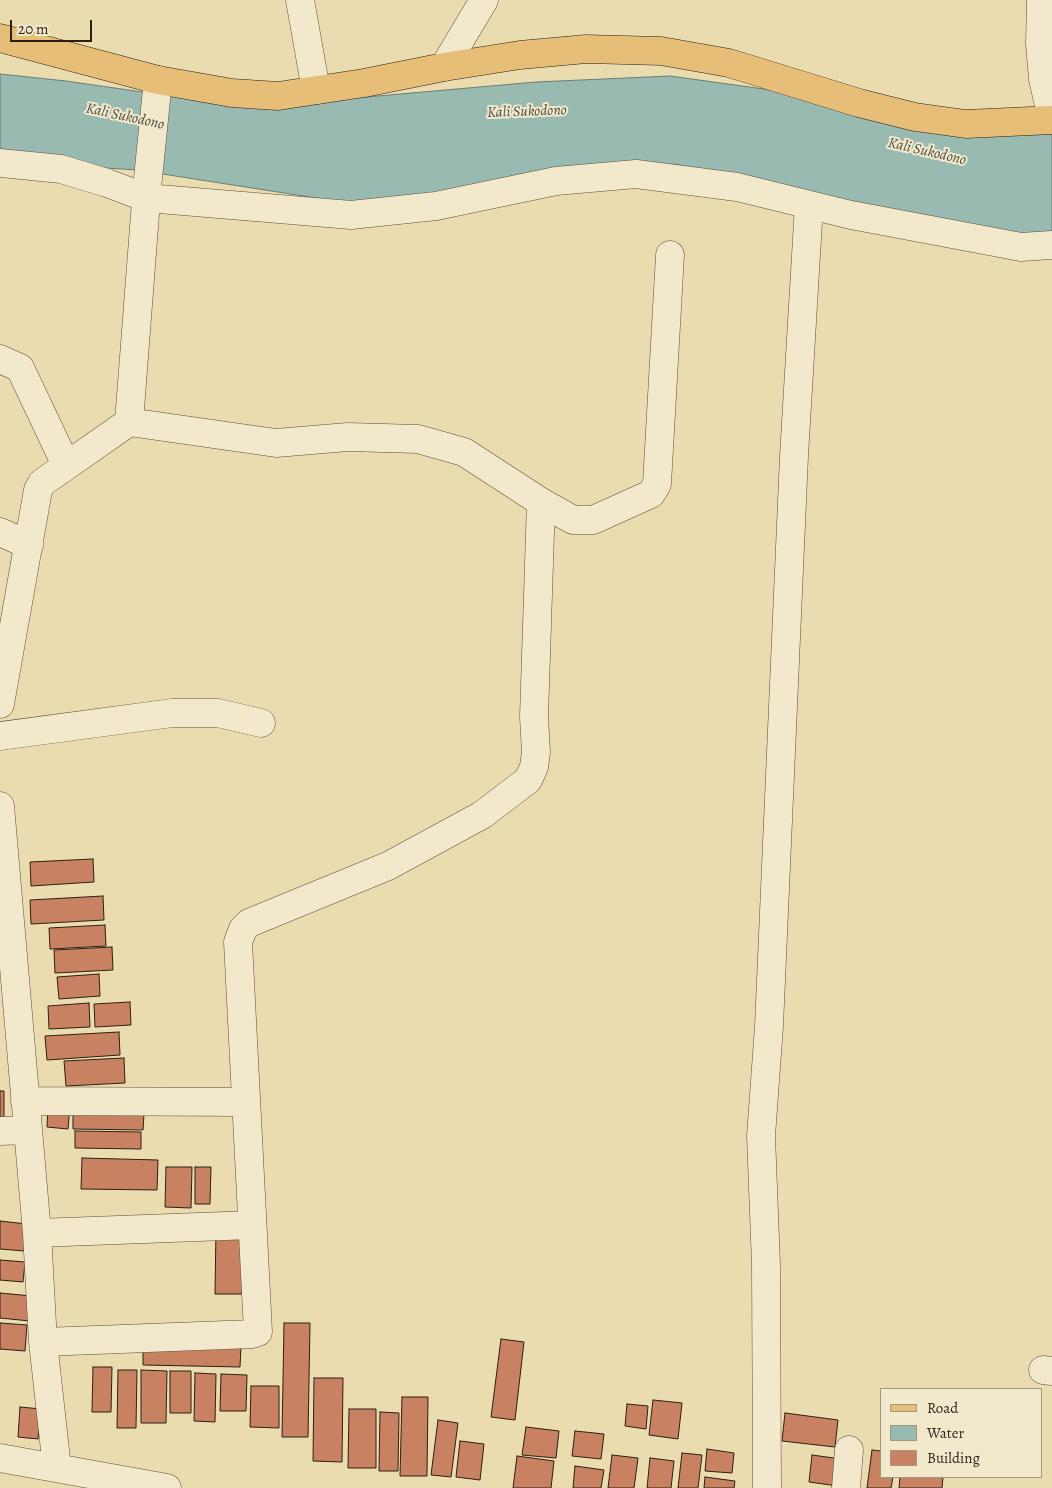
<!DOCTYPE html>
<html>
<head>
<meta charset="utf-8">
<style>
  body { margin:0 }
  #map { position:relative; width:1052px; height:1488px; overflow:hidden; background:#ebdcb0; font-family:Alegreya,serif }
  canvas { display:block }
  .legend { position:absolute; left:880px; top:1388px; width:162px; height:90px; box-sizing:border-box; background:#f2e8cc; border:1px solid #a29882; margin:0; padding:6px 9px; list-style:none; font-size:15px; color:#2b1f14 }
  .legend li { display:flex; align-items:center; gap:10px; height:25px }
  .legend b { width:25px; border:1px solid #a29882 }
  .scale { position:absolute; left:10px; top:20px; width:82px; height:22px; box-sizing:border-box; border:2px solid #2b1f14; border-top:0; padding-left:6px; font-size:15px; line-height:18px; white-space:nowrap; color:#2b1f14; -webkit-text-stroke:4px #f2e8cc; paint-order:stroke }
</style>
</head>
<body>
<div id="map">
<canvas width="1052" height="1488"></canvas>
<ul class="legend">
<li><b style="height:6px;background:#e6be78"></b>Road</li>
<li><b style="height:14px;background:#99bab1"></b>Water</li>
<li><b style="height:14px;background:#c98261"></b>Building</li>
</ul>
<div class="scale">20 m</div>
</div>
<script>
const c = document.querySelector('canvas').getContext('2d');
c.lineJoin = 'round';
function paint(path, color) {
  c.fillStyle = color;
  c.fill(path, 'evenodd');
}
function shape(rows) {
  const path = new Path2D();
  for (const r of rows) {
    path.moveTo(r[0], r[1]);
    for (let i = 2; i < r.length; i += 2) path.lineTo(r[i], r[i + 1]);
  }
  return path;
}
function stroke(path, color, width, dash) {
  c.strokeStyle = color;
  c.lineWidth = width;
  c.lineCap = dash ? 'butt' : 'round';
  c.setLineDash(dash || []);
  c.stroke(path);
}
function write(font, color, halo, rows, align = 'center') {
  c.font = font + ' Alegreya,serif';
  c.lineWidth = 4;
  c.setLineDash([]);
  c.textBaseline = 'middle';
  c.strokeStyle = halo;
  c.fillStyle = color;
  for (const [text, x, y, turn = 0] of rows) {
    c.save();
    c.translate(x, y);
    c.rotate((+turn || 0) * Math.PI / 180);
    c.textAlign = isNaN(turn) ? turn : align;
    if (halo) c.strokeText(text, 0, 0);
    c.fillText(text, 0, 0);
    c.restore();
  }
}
const water = shape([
  [0,74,66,81,212,102,355,98,536,82,670,76,1052,129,1052,236,988,238,675,164,367,206,137,170,0,161,0,74]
]);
const building = shape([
  [93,859,94,882,31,886,30,862,93,859],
  [103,896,104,920,31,924,30,900,103,896],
  [105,925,106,946,50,949,49,928,105,925],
  [112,947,113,970,55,973,54,950,112,947],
  [99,974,100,996,59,999,57,977,99,974],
  [130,1002,131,1025,95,1027,94,1004,130,1002],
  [89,1003,90,1027,49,1029,48,1006,89,1003],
  [119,1032,120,1055,47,1060,45,1036,119,1032],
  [124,1058,125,1083,66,1086,64,1061,124,1058],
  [0,1091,4,1091,4,1125,0,1125,0,1091],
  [48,1104,70,1106,68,1129,47,1127,48,1104],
  [73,1113,144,1114,143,1130,73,1129,73,1113],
  [75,1131,141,1132,141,1149,75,1148,75,1131],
  [82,1158,158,1160,157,1190,81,1189,82,1158],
  [166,1167,192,1167,191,1208,165,1207,166,1167],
  [195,1167,211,1167,210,1204,195,1204,195,1167],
  [0,1221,27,1224,25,1251,0,1249,0,1221],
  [216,1229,243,1230,242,1294,215,1294,216,1229],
  [0,1260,25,1262,23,1282,0,1280,0,1260],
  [0,1293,32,1296,30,1321,0,1318,0,1293],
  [0,1323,27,1325,25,1351,0,1349,0,1323],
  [284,1323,310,1323,308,1437,282,1437,284,1323],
  [501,1339,524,1342,515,1420,491,1417,501,1339],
  [143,1344,241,1346,240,1367,143,1365,143,1344],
  [93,1367,112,1367,111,1412,92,1412,93,1367],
  [118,1370,137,1370,136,1428,117,1428,118,1370],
  [141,1370,167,1371,166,1423,141,1423,141,1370],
  [170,1371,191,1371,191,1413,170,1413,170,1371],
  [195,1373,216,1374,215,1422,194,1421,195,1373],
  [221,1374,247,1375,246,1411,220,1411,221,1374],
  [314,1378,343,1378,342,1462,313,1461,314,1378],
  [251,1386,279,1386,279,1428,250,1427,251,1386],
  [402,1397,428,1397,427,1476,400,1476,402,1397],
  [653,1400,682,1403,678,1439,649,1435,653,1400],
  [627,1404,648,1406,646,1429,625,1426,627,1404],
  [20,1407,41,1409,38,1439,18,1437,20,1407],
  [349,1409,376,1409,376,1468,348,1468,349,1409],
  [380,1412,399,1413,398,1471,379,1471,380,1412],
  [785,1413,838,1420,835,1447,782,1441,785,1413],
  [438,1420,458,1423,451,1477,431,1475,438,1420],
  [526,1427,559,1431,556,1458,522,1455,526,1427],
  [575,1431,604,1434,601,1459,572,1456,575,1431],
  [460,1441,484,1444,480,1480,456,1477,460,1441],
  [707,1449,734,1453,732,1473,705,1471,707,1449],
  [872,1450,881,1451,881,1477,893,1477,891,1488,867,1488,872,1450],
  [682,1453,702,1455,698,1488,678,1488,682,1453],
  [612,1455,638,1458,634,1488,608,1488,612,1455],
  [812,1455,841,1459,838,1486,809,1482,812,1455],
  [517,1456,554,1461,551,1488,513,1488,517,1456],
  [650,1458,674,1461,671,1488,647,1488,650,1458],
  [575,1466,604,1470,601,1488,573,1488,575,1466],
  [705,1477,735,1481,734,1488,704,1488,705,1477],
  [900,1477,943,1477,942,1488,899,1488,900,1477]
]);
const minor = shape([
  [300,0,316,90],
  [1041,0,1040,44,1043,79,1052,118],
  [444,67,484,0],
  [0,163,61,169,107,183,147,198,351,215,436,206,556,181,636,174,737,187,851,215,1021,247,1052,245],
  [0,359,20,368,66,465],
  [129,422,147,188,158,80],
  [0,532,29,545],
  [0,704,38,490,42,483,49,478,129,422,276,443,348,437,418,439,464,452,541,502,573,520,593,520,651,494,657,484,670,255],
  [0,736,172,713,218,713,261,723],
  [0,806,37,1233,43,1342,57,1468],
  [25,1101,246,1102],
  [0,1131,28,1130],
  [37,1233,252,1225],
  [43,1342,252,1334,258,1332,238,942,243,929,249,923,388,866,482,815,528,780,534,767,536,752,534,717,541,502],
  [1043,1370,1052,1371],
  [0,1458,167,1488],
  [767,1488,766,1265,761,1136,769,1026,794,456,809,205],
  [846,1488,849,1450]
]);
const major = shape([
  [0,38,158,80,232,93,278,96,364,83,444,67,520,55,586,49,661,51,729,63,859,103,915,117,966,124,1052,120]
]);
const waterNames = [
  ["Kali Sukodono",527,112,-2],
  ["Kali Sukodono",125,117,12],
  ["Kali Sukodono",927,152,13]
];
paint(water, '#99bab1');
stroke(water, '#6d7c72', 1);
paint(building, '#c98261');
stroke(building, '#2b1f14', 1);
stroke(minor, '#5b4e3b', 29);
stroke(major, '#2b1f14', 29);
stroke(minor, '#f2e8cc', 28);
stroke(major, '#e6be78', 28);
write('italic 15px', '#4c4e43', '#f2e8cc', waterNames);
</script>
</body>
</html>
